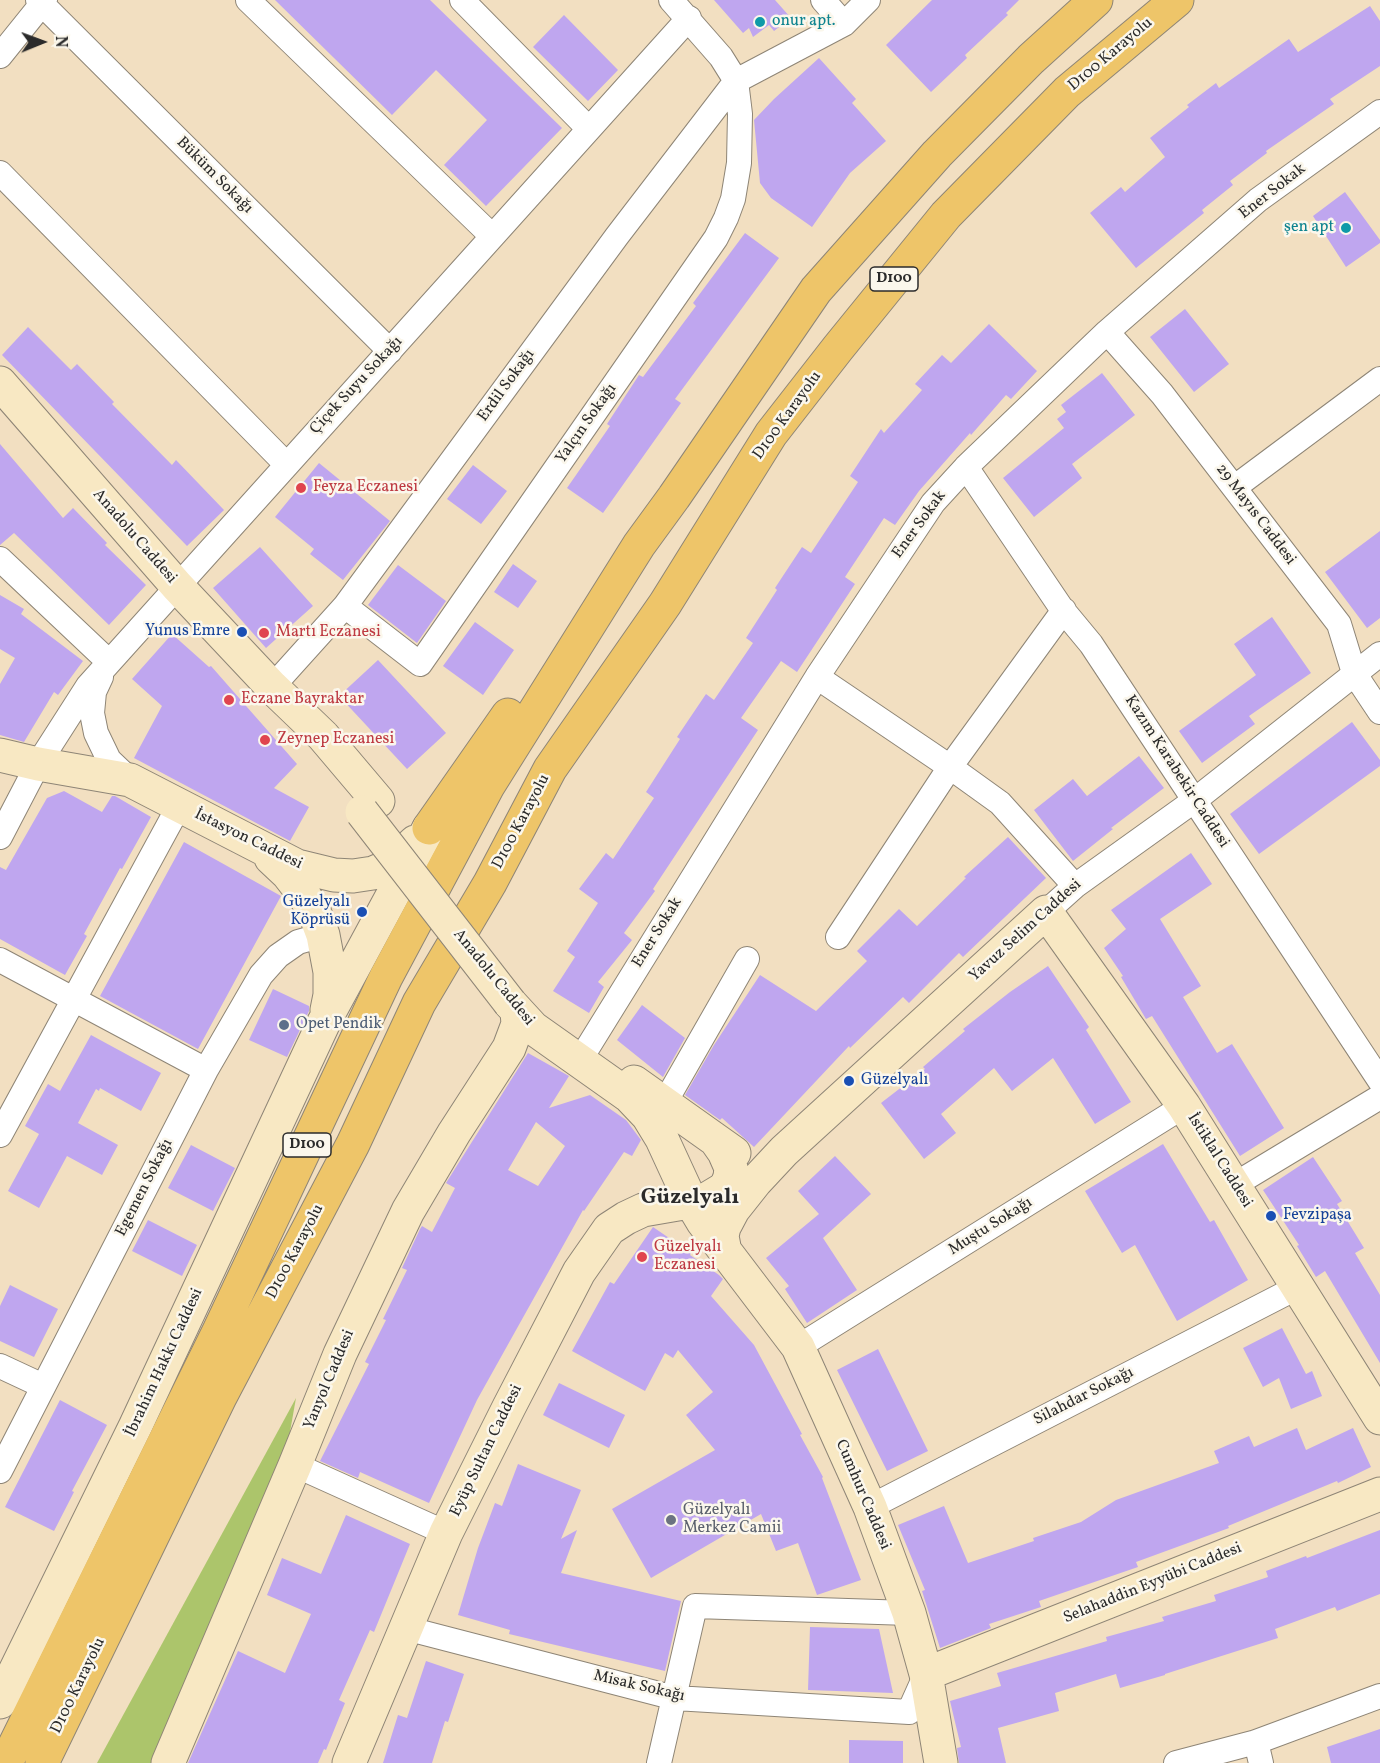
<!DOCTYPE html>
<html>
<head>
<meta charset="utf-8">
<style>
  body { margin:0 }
  #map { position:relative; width:1380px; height:1763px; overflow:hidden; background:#f2dfc1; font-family:Vollkorn,serif }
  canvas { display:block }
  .north { position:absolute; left:12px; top:12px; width:60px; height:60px; -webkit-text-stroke:4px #fbf7ec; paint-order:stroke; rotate:89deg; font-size:16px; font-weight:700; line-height:24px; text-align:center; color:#2b2b2b }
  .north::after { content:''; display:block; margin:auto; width:21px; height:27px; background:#2b2b2b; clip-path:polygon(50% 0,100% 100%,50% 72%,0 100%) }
</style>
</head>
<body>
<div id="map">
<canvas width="1380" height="1763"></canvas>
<div class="north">N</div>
</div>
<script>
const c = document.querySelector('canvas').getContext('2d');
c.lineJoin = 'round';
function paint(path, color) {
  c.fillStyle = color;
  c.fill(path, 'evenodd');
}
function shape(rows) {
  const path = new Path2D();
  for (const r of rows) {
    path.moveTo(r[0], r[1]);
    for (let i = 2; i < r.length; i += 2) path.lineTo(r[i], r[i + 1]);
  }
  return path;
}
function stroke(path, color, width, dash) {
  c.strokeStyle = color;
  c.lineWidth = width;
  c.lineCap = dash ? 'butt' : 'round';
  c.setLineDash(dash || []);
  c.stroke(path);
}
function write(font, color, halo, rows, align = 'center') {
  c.font = font + ' Vollkorn,serif';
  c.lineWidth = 5;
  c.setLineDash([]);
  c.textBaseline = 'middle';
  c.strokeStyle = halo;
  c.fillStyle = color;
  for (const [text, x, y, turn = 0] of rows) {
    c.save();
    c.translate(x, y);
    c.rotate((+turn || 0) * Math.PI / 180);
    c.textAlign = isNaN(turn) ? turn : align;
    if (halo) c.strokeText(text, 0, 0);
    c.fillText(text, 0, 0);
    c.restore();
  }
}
const green = shape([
  [296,1398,285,1460,153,1763,97,1763]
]);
const building = shape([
  [275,0,430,0,562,128,486,206,444,165,487,120,436,70,392,115],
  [714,0,775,0,791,18,774,31,769,25,753,37,749,28,743,33],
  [932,0,1019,0,1006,13,1008,15,965,55,967,58,931,92,886,45],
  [1370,6,1380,21,1380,66,1330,99,1334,104,1266,151,1267,153,1230,181,1233,185,1202,210,1204,213,1136,268,1090,213,1121,187,1125,192,1165,157,1150,138,1189,107,1187,105,1216,83,1219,88,1289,39,1298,52],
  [564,15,618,70,588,101,533,47],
  [819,58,856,99,852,103,886,141,850,173,812,227,771,198,760,183,754,120,774,99],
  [1345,192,1380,240,1380,243,1346,267,1313,216],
  [745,233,779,258,675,399,681,403,603,513,567,488,610,426,607,424,639,375,643,377,696,306,693,303],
  [1185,309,1229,364,1194,392,1150,337],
  [989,324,1037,371,1011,399,1006,395,971,435,970,433,919,491,895,525,884,518,845,577,855,584,797,672,781,661,741,718,758,730,653,889,655,891,624,933,632,940,598,982,604,987,589,1013,553,991,575,957,567,951,598,903,579,889,606,853,613,859,654,798,646,792,680,739,677,737,706,694,714,700,753,643,746,638,777,590,775,588,802,547,811,553,858,482,850,476,881,429,884,433,922,390,915,384,942,355,951,363],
  [28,327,71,370,77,364,114,402,112,404,172,465,176,460,224,510,187,546,2,355],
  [1102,373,1135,415,1072,464,1082,478,1034,517,1003,478,1064,428,1057,419,1066,412,1061,405],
  [0,444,63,518,73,508,107,543,105,545,146,585,109,625,14,533,0,545],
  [319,463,390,521,343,580,310,554,314,549,275,517],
  [473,465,507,491,481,524,447,499],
  [1380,531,1380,618,1367,628,1325,572],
  [260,547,313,606,266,648,213,588],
  [513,564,537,581,518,608,494,592],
  [398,565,446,601,417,643,368,605],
  [0,595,24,609,21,614,83,661,58,695,54,692,24,742,0,735,0,684,15,658,0,649],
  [1272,617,1311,673,1249,716,1255,724,1202,763,1179,731,1256,675,1234,644],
  [475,622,514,650,483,695,443,666],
  [172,634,209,667,211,666,297,764,274,788,309,807,290,841,134,758,162,706,132,679],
  [378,660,446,733,407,769,339,696],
  [1352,722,1380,760,1380,766,1259,854,1230,814],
  [1139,756,1164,788,1111,828,1113,829,1073,861,1034,810,1073,779,1087,796],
  [64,791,102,812,112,796,115,796,151,817,122,869,120,868,84,934,87,936,65,975,0,939,0,867,6,870,47,798],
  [1008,837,1046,878,963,957,959,953,909,1003,903,997,850,1048,849,1046,754,1147,722,1118,720,1120,685,1095,714,1045,760,975,816,1011,867,961,857,951,899,909,917,926,966,878,964,877],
  [184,842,281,896,198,1049,100,996],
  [1191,853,1212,884,1160,919,1201,986,1183,997,1217,1053,1232,1044,1284,1128,1240,1156,1152,1016,1146,1019,1121,977,1123,976,1104,948,1126,929,1111,910],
  [1048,966,1089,1027,1086,1030,1131,1102,1095,1124,1053,1058,1012,1091,994,1068,941,1114,956,1133,924,1159,881,1103,925,1069,923,1067,965,1031,963,1029,1010,992],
  [273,989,309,1006,309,1011,287,1057,249,1040],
  [642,1005,685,1038,663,1077,617,1040],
  [91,1035,161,1073,141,1111,100,1088,99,1091,96,1089,78,1123,118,1145,102,1175,67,1156,39,1208,8,1191,39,1134,25,1126,48,1084,60,1091],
  [528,1053,569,1076,549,1108,590,1095,626,1120,641,1140,632,1156,624,1152,584,1211,583,1210,477,1400,429,1503,360,1472,358,1478,320,1461,369,1364,365,1362,386,1320,383,1319,407,1270,402,1268,420,1229,422,1226,432,1232,455,1188,446,1183],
  [536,1122,565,1146,538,1186,508,1170],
  [1163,1144,1210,1222,1214,1220,1248,1280,1177,1321,1135,1245,1122,1253,1085,1191],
  [191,1145,235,1168,213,1211,168,1188],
  [835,1156,871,1194,823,1238,857,1290,807,1323,785,1289,789,1286,766,1258,819,1214,798,1191],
  [1313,1157,1342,1201,1337,1204,1364,1248,1355,1253,1380,1295,1380,1363,1325,1271,1316,1277,1297,1246,1299,1245,1263,1190],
  [148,1220,197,1245,182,1276,132,1251],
  [653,1227,691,1253,690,1255,719,1275,723,1279,711,1296,754,1345,802,1434,800,1435,823,1477,822,1478,861,1580,817,1595,798,1543,776,1551,761,1514,651,1578,612,1509,715,1450,686,1415,713,1392,678,1350,673,1358,665,1353,645,1391,572,1351,610,1282,614,1284],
  [10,1285,58,1309,34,1357,0,1341,0,1306],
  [1282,1328,1306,1374,1312,1371,1322,1396,1291,1409,1279,1378,1263,1387,1243,1348],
  [878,1349,928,1451,887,1471,837,1370],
  [559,1383,625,1415,609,1448,543,1415],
  [60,1400,107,1425,72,1491,74,1492,54,1531,5,1507],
  [1297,1428,1306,1450,1353,1428,1371,1467,1338,1483,1337,1481,1228,1526,1229,1528,1136,1562,1138,1567,1039,1601,1041,1607,989,1624,991,1628,940,1648,922,1591,925,1590,898,1525,944,1506,968,1563,1034,1541,1033,1538,1081,1522,1116,1500,1219,1463,1214,1451,1249,1436,1254,1447],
  [518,1464,581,1490,561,1539,577,1530,561,1573,681,1601,665,1671,509,1634,510,1630,458,1615,478,1548,495,1503,502,1506],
  [346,1515,410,1544,374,1632,370,1630,339,1700,345,1703,326,1750,324,1749,318,1763,188,1763,238,1651,285,1673,311,1614,267,1595,282,1558,321,1574],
  [1380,1530,1380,1594,1337,1611,1335,1607,1275,1629,1278,1638,1165,1674,1165,1675,1120,1688,1116,1674,1055,1693,1059,1711,998,1728,1006,1763,959,1763,957,1748,961,1747,950,1701,1001,1686,997,1673,1107,1641,1106,1637,1164,1621,1162,1617,1216,1601,1214,1595,1268,1577,1266,1571,1306,1556,1307,1558],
  [810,1627,879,1629,893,1693,808,1690],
  [426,1661,464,1674,448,1722,445,1721,432,1763,383,1763,398,1715,407,1718],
  [1380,1729,1380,1763,1331,1763,1327,1747],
  [849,1740,903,1741,903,1763,849,1763]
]);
const street = shape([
  [38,0,390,351],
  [248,0,492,236],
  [462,0,589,129],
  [823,0,844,24],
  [0,56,45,0],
  [0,173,286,464],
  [1107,332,1162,394,1339,624,1354,673,1380,712],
  [966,467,1062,609,1091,644,1380,1081],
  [1235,487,1380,379],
  [0,559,108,661],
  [345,606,420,664,716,238,726,218,733,199,739,163,740,114,736,81,721,57,671,0],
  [101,677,94,692,92,713,96,733,109,760,130,780],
  [817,677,950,767,1000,803,1075,886],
  [272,687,345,606,617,236,736,81,844,24,868,0],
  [0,837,38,764,88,686,689,18],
  [1046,912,1075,886,1195,800,1380,654],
  [838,937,950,767,1064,610],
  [0,960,206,1070],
  [588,1047,817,677,933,503,966,467,1107,332,1258,200,1380,112],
  [664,1104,747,959],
  [0,1135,179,806],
  [1234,1185,1380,1097],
  [798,1347,1184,1106],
  [0,1366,43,1386],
  [295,1465,446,1533],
  [0,1471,206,1070,261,975,278,956,298,942,323,935],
  [870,1507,1298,1287],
  [405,1628,675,1698,909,1712,926,1674],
  [1256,1742,1261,1763],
  [659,1763,695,1606,909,1613],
  [1176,1763,1256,1742,1380,1696]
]);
const secondary = shape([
  [0,383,177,586,272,687,323,736,378,801],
  [0,755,38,764,130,780,297,866,334,875,353,876,373,873,389,866,415,842],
  [271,858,288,874,302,892,314,911,323,935,330,972,330,995,327,1010],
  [510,1003,533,1028,629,1096,648,1116,662,1139,691,1202,703,1222,798,1347,870,1507,909,1613,926,1674,941,1763],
  [634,1082,734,1153],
  [725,1252,722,1236,724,1227,733,1210,756,1181,784,1151,1046,912,1184,1106,1380,1418],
  [926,1674,1380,1494],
  [0,1702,135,1427,324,1022,429,828],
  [168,1763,295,1465,340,1354,408,1211,454,1133,509,1048,518,1024,517,1012],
  [349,1763,446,1533,509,1407,579,1272,609,1229,626,1218,643,1210,707,1199,722,1190,727,1185,730,1177,731,1168,724,1152,717,1142]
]);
const highway = shape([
  [429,828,508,715],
  [6,1763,219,1331,386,977,488,786,639,545,674,497,816,290,937,154,1031,59,1096,0],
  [42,1763,220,1397,353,1144,419,1003,490,883,550,769,665,604,771,434,838,348,946,215,1067,92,1177,0]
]);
const secondaryBridge = shape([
  [362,812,510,1003]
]);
const markers = [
  [760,22,6,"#0f9aa8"],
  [1346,228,6,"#0f9aa8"],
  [301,488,6,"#e0444e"],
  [242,632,6,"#1a4fb4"],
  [264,633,6,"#e0444e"],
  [229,700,6,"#e0444e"],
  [265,740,6,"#e0444e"],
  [362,912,6,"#1a4fb4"],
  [284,1025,6,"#5c6f8a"],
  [849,1081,6,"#1a4fb4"],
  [1271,1216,6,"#1a4fb4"],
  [642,1257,6,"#e0444e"],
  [671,1520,6,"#6b7280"]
];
const shields = [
  [894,279,48],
  [307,1145,48]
];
const shieldNames = [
  ["D100",894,279],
  ["D100",307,1145]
];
const cultureNames = [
  ["onur apt.",772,22],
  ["şen apt",1334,228,"right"]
];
const streetNames = [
  ["D100 Karayolu",1111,55,-40],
  ["Büküm Sokağı",214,176,45],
  ["Ener Sokak",1273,192,-38],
  ["Çiçek Suyu Sokağı",357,386,-47],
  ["Erdil Sokağı",507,386,-54],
  ["D100 Karayolu",788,416,-54],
  ["Yalçın Sokağı",587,424,-55],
  ["29 Mayıs Caddesi",1255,515,53],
  ["Ener Sokak",920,525,-54],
  ["Anadolu Caddesi",134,537,49],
  ["Kazım Karabekir Caddesi",1176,772,57],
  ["D100 Karayolu",522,822,-62],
  ["İstasyon Caddesi",248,840,26],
  ["Yavuz Selim Caddesi",1026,931,-42],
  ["Ener Sokak",658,933,-58],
  ["Anadolu Caddesi",493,978,51],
  ["İstiklal Caddesi",1219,1161,58],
  ["Egemen Sokağı",145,1188,-63],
  ["Muştu Sokağı",991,1227,-32],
  ["D100 Karayolu",296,1252,-62],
  ["İbrahim Hakkı Caddesi",165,1363,-65],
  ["Yanyol Caddesi",330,1380,-67],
  ["Silahdar Sokağı",1084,1397,-27],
  ["Eyüp Sultan Caddesi",487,1451,-64],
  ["Cumhur Caddesi",862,1495,67],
  ["Selahaddin Eyyübi Caddesi",1153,1584,-22],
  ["D100 Karayolu",79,1686,-64],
  ["Misak Sokağı",639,1687,13]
];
const healthNames = [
  ["Feyza Eczanesi",313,488],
  ["Martı Eczanesi",276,633],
  ["Eczane Bayraktar",241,700],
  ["Zeynep Eczanesi",277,740],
  ["Güzelyalı",654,1248],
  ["Eczanesi",654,1266]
];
const transitNames = [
  ["Yunus Emre",230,632],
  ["Güzelyalı",350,903],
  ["Köprüsü",350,921],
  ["Güzelyalı",861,1081,"left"],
  ["Fevzipaşa",1283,1216,"left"]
];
const serviceNames = [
  ["Opet Pendik",296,1025]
];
const worshipNames = [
  ["Güzelyalı",683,1511],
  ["Merkez Camii",683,1529]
];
const districtNames = [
  ["Güzelyalı",690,1199]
];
paint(green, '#acc56b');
paint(building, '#bfa6ef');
stroke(street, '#8e8576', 26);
stroke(secondary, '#8e8576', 35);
stroke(highway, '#8e8576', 35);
stroke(street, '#fff', 24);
stroke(secondary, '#f8e8c3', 33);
stroke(highway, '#eec569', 33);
stroke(secondaryBridge, '#8e8576', 35, []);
stroke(secondaryBridge, '#f8e8c3', 33);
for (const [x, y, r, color] of markers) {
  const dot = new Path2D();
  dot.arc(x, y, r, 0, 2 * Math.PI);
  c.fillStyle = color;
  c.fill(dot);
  stroke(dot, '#fbf7ec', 2);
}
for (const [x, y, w] of shields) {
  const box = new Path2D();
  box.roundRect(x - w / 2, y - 12, w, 24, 4.5);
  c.fillStyle = '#fbf7ec';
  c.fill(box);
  stroke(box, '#2b2b2b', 1.5);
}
write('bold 15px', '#2b2b2b', null, shieldNames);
write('16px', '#0d838f', '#fbf7ec', cultureNames, 'left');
write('16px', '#2b2b2b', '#fbf7ec', streetNames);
write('16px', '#be3a42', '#fbf7ec', healthNames, 'left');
write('16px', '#164399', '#fbf7ec', transitNames, 'right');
write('16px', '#4e5e75', '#fbf7ec', serviceNames, 'left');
write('16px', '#5b616d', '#fbf7ec', worshipNames, 'left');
write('bold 22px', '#2b2b2b', '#fbf7ec', districtNames);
</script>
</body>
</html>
